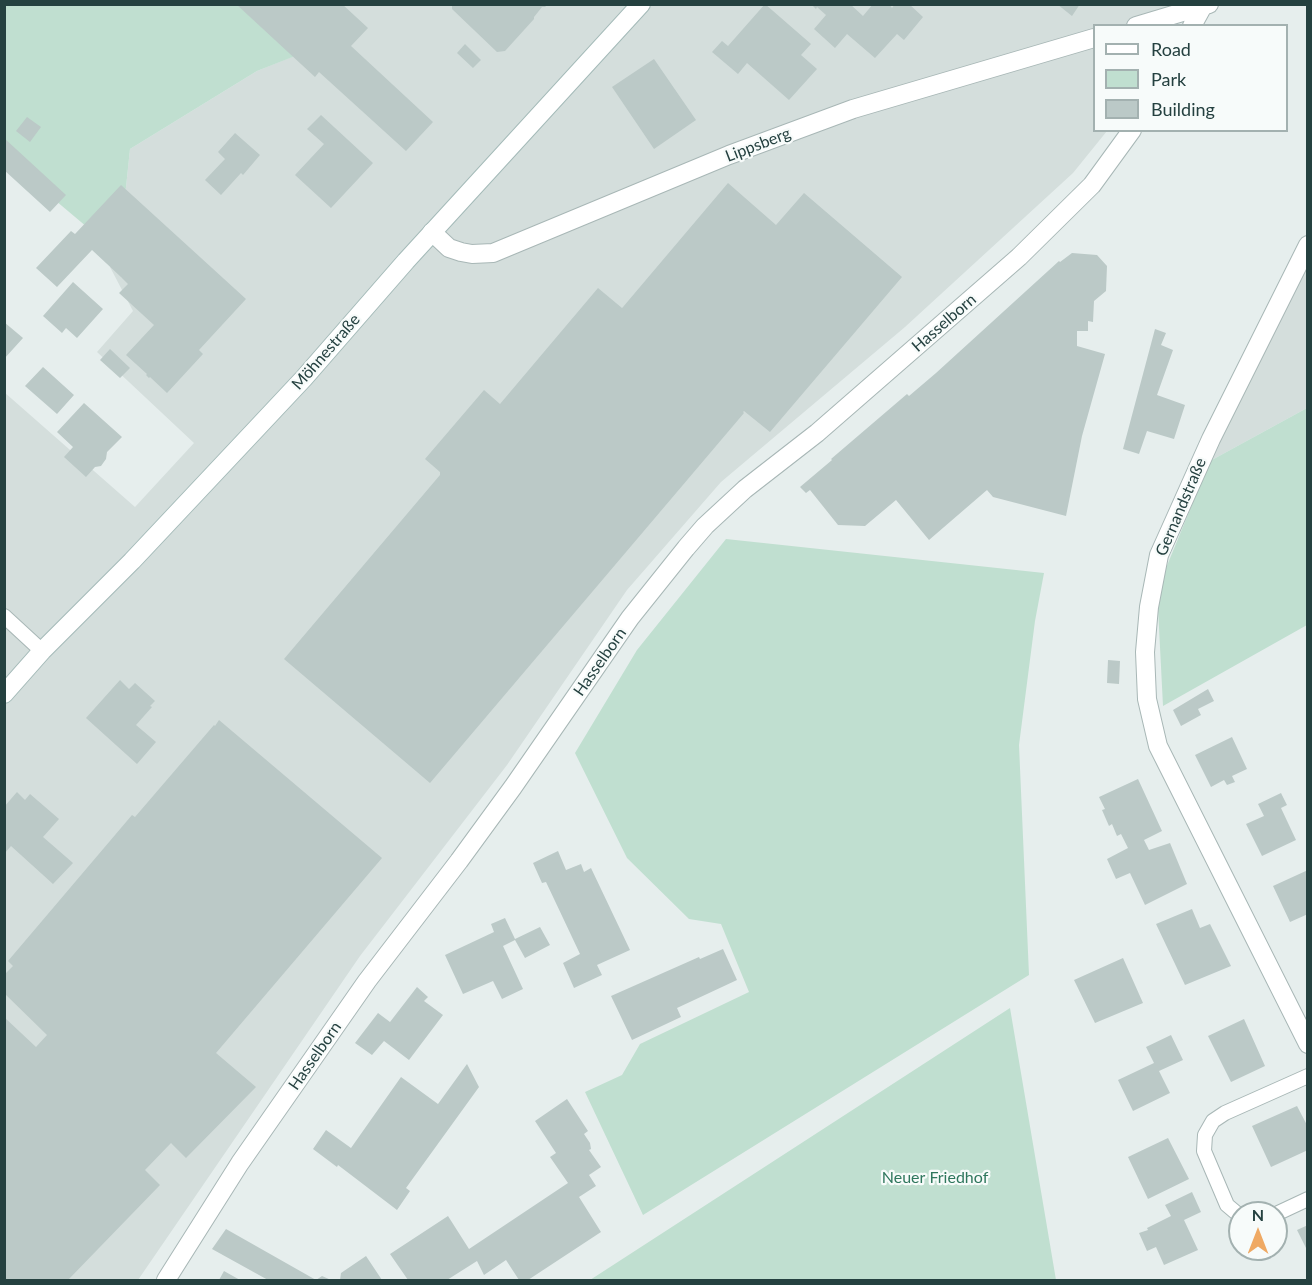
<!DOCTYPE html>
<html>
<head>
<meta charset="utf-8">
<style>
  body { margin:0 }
  #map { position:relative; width:1312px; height:1285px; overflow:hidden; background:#e6eeed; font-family:Lato,sans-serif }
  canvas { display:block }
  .frame { position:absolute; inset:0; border:6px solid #254140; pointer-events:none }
  .legend { position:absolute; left:1093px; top:24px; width:195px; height:108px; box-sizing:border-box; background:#f7fbfa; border:2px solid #a3b1b0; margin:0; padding:8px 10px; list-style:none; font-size:18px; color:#254140 }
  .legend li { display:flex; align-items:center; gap:12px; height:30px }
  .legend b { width:30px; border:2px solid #a3b1b0 }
  .north { position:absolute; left:1228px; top:1201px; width:60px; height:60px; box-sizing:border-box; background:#f7fbfa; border:2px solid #a3b1b0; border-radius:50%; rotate:0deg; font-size:16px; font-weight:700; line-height:24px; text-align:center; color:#254140 }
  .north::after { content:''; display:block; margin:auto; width:21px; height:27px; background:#efa963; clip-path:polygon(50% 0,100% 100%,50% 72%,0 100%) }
</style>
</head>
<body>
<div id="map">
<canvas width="1312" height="1285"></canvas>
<div class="frame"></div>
<ul class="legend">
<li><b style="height:8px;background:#fff"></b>Road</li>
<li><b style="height:16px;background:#c0dfd0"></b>Park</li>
<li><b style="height:16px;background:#bbc9c7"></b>Building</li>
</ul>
<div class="north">N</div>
</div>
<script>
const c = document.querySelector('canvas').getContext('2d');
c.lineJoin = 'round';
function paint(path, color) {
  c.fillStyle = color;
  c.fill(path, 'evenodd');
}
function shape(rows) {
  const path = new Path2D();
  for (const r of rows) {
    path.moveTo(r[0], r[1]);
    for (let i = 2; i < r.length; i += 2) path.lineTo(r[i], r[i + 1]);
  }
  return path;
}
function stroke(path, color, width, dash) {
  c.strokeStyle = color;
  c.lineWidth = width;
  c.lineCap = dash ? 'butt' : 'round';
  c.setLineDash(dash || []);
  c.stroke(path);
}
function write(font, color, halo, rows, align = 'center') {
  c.font = font + ' Lato,sans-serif';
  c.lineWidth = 4.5;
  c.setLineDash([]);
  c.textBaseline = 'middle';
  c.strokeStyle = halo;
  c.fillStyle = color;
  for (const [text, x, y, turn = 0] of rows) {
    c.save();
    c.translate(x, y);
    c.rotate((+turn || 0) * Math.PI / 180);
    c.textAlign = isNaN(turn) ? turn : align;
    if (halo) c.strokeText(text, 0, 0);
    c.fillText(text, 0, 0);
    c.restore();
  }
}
const built = shape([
  [238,5,1187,5,1174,25,1094,26,1094,130,1107,131,1073,173,905,327,721,482,627,590,507,765,360,956,138,1280,5,1280,4,392,135,507,194,443,97,352,133,311,110,267,119,254,130,149,257,71,294,56],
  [1307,255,1307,408,1210,461,1229,424]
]);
const green = shape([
  [5,5,238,5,295,56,257,71,130,149,119,254,5,158],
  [1307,408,1307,625,1163,706,1158,608,1159,585,1210,461],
  [726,539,1044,573,1035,621,1019,745,1029,975,643,1215,585,1092,622,1075,640,1044,749,992,721,924,689,919,627,858,575,753,637,650],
  [1010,1008,1056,1280,590,1280]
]);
const building = shape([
  [236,4,342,4,368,28,351,46,433,122,406,151,319,72,315,77],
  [452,4,548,4,545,7,542,7,534,17,534,19,505,51,497,52,452,9],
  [765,4,811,44,801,55,817,69,789,100,747,63,738,74,712,52,722,41,728,46],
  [811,4,850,4,863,16,873,4,889,4,892,8,895,4,909,4,923,17,904,40,897,34,875,58,847,34,835,48,814,29,826,15,817,7,816,9],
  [1057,4,1080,4,1072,16],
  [465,44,481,60,473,68,457,53],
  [654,59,696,120,654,149,612,87],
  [321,115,373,163,331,208,295,175,324,144,307,129],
  [27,117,41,127,30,142,16,131],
  [235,133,260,155,243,175,241,173,221,195,205,180,225,159,218,152],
  [4,138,66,195,50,212,4,170],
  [728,183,776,225,804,193,902,277,770,432,744,411,743,412,744,413,430,783,284,659,440,475,440,472,425,459,484,390,500,404,598,288,622,308,623,307],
  [121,185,246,299,199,350,203,354,167,393,150,377,149,378,146,375,147,374,126,355,154,325,119,293,128,284,121,277,92,250,57,287,36,268,71,231,75,234],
  [1072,253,1097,255,1107,266,1106,291,1094,301,1093,322,1088,321,1088,331,1077,331,1077,346,1105,354,1082,436,1066,516,993,497,987,490,929,540,896,500,865,526,838,525,810,490,806,493,800,487,832,460,831,459,907,394,909,396,936,373,1059,261,1060,262],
  [73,282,103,309,77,338,66,328,62,333,43,316],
  [4,322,23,338,4,359],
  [1155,329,1166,333,1161,345,1173,350,1157,395,1185,405,1174,439,1147,431,1139,454,1123,449],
  [110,349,130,368,120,378,100,360],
  [43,367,74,395,57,414,25,386],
  [84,403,122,437,107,452,106,459,101,466,95,467,86,477,64,457,73,447,57,432],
  [1108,660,1120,661,1119,684,1107,683],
  [120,680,129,689,135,683,155,701,150,706,152,707,136,725,156,742,137,764,86,718],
  [1208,689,1214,701,1198,709,1201,715,1181,726,1173,710],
  [219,720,382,858,216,1053,256,1087,186,1158,171,1143,145,1170,160,1185,68,1280,4,1280,4,1017,36,1047,47,1035,4,993,4,975,13,966,8,961,132,815,135,817,214,725,215,726],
  [1232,737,1247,769,1232,776,1235,782,1227,785,1224,780,1211,787,1195,755],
  [1138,779,1162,831,1144,840,1149,850,1170,843,1187,884,1145,905,1130,873,1116,879,1107,859,1128,848,1121,834,1117,836,1112,824,1109,826,1102,810,1105,809,1099,797],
  [17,792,25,800,30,794,59,819,43,837,73,863,53,884,11,846,4,854,4,807],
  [1281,793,1287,805,1281,808,1296,840,1262,856,1246,824,1264,816,1258,804],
  [558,851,566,870,581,864,584,872,591,868,630,950,597,965,602,975,574,988,563,963,580,954,546,882,542,883,533,863],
  [1308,870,1308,914,1290,922,1273,886],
  [1192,909,1200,928,1210,924,1231,966,1185,985,1156,924],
  [505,918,515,939,540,927,550,945,525,958,515,940,503,946,523,989,502,999,493,981,463,994,445,955,494,932,491,924],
  [723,949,737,980,677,1008,681,1017,632,1040,611,996,699,957,700,959],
  [1123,958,1143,1003,1095,1023,1074,980],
  [417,987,428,997,424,1001,443,1015,409,1060,384,1041,372,1055,355,1043,378,1013,390,1022],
  [1244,1019,1265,1066,1231,1082,1208,1036],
  [1171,1035,1183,1060,1159,1071,1170,1093,1133,1111,1118,1080,1154,1063,1146,1047],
  [467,1064,479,1087,406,1188,410,1191,397,1210,338,1165,337,1167,313,1149,326,1130,351,1148,401,1077,438,1104],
  [567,1099,588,1131,584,1134,590,1143,591,1149,589,1150,601,1167,589,1175,596,1186,579,1197,601,1232,528,1280,519,1280,506,1260,484,1275,477,1261,447,1280,408,1280,390,1254,448,1216,469,1249,568,1183,550,1157,556,1153,535,1121],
  [1297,1106,1308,1127,1308,1150,1271,1167,1252,1126],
  [1168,1138,1189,1179,1148,1199,1128,1157],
  [1192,1192,1201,1212,1184,1220,1198,1250,1164,1265,1156,1247,1147,1251,1139,1233,1148,1230,1147,1228,1171,1216,1165,1205],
  [1308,1225,1308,1252,1297,1230],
  [226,1229,316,1280,322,1276,331,1280,268,1280,212,1249],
  [366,1256,382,1280,340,1280,341,1273],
  [224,1271,240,1280,219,1280]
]);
const lane = shape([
  [4,616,42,651],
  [1276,1214,1308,1199],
  [1240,1216,1227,1205,1204,1151,1205,1135,1213,1121,1225,1113,1308,1076]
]);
const street = shape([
  [1136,26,1203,6],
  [1192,26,1203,6,1209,4],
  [432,232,449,248,461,252,472,254,493,253,729,155,853,109,1094,38],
  [1308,245,1211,439,1159,555,1149,607,1145,652,1147,699,1158,746,1308,1044],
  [166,1280,240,1163,367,981,459,861,513,787,630,618,686,548,705,526,745,489,817,433,1019,257,1092,185,1132,130]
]);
const secondary = shape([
  [4,694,42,651,132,561,258,427,304,378,406,261,641,4]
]);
const streetNames = [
  ["Lippsberg",758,145,-21],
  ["Hasselborn",944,323,-41],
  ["Möhnestraße",326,352,-49],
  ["Gernandstraße",1181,507,-67],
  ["Hasselborn",600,662,-55],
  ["Hasselborn",315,1056,-55]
];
const parkNames = [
  ["Neuer Friedhof",935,1178]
];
paint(built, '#d4dedc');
paint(green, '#c0dfd0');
paint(building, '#bbc9c7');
stroke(lane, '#a8b7b6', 16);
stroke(street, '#a8b7b6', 20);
stroke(secondary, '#a4bab8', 20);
stroke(lane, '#fff', 14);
stroke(street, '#fff', 18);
stroke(secondary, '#fff', 18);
write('16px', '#254140', '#f7fbfa', streetNames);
write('16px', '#2f775d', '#f7fbfa', parkNames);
</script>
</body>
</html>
